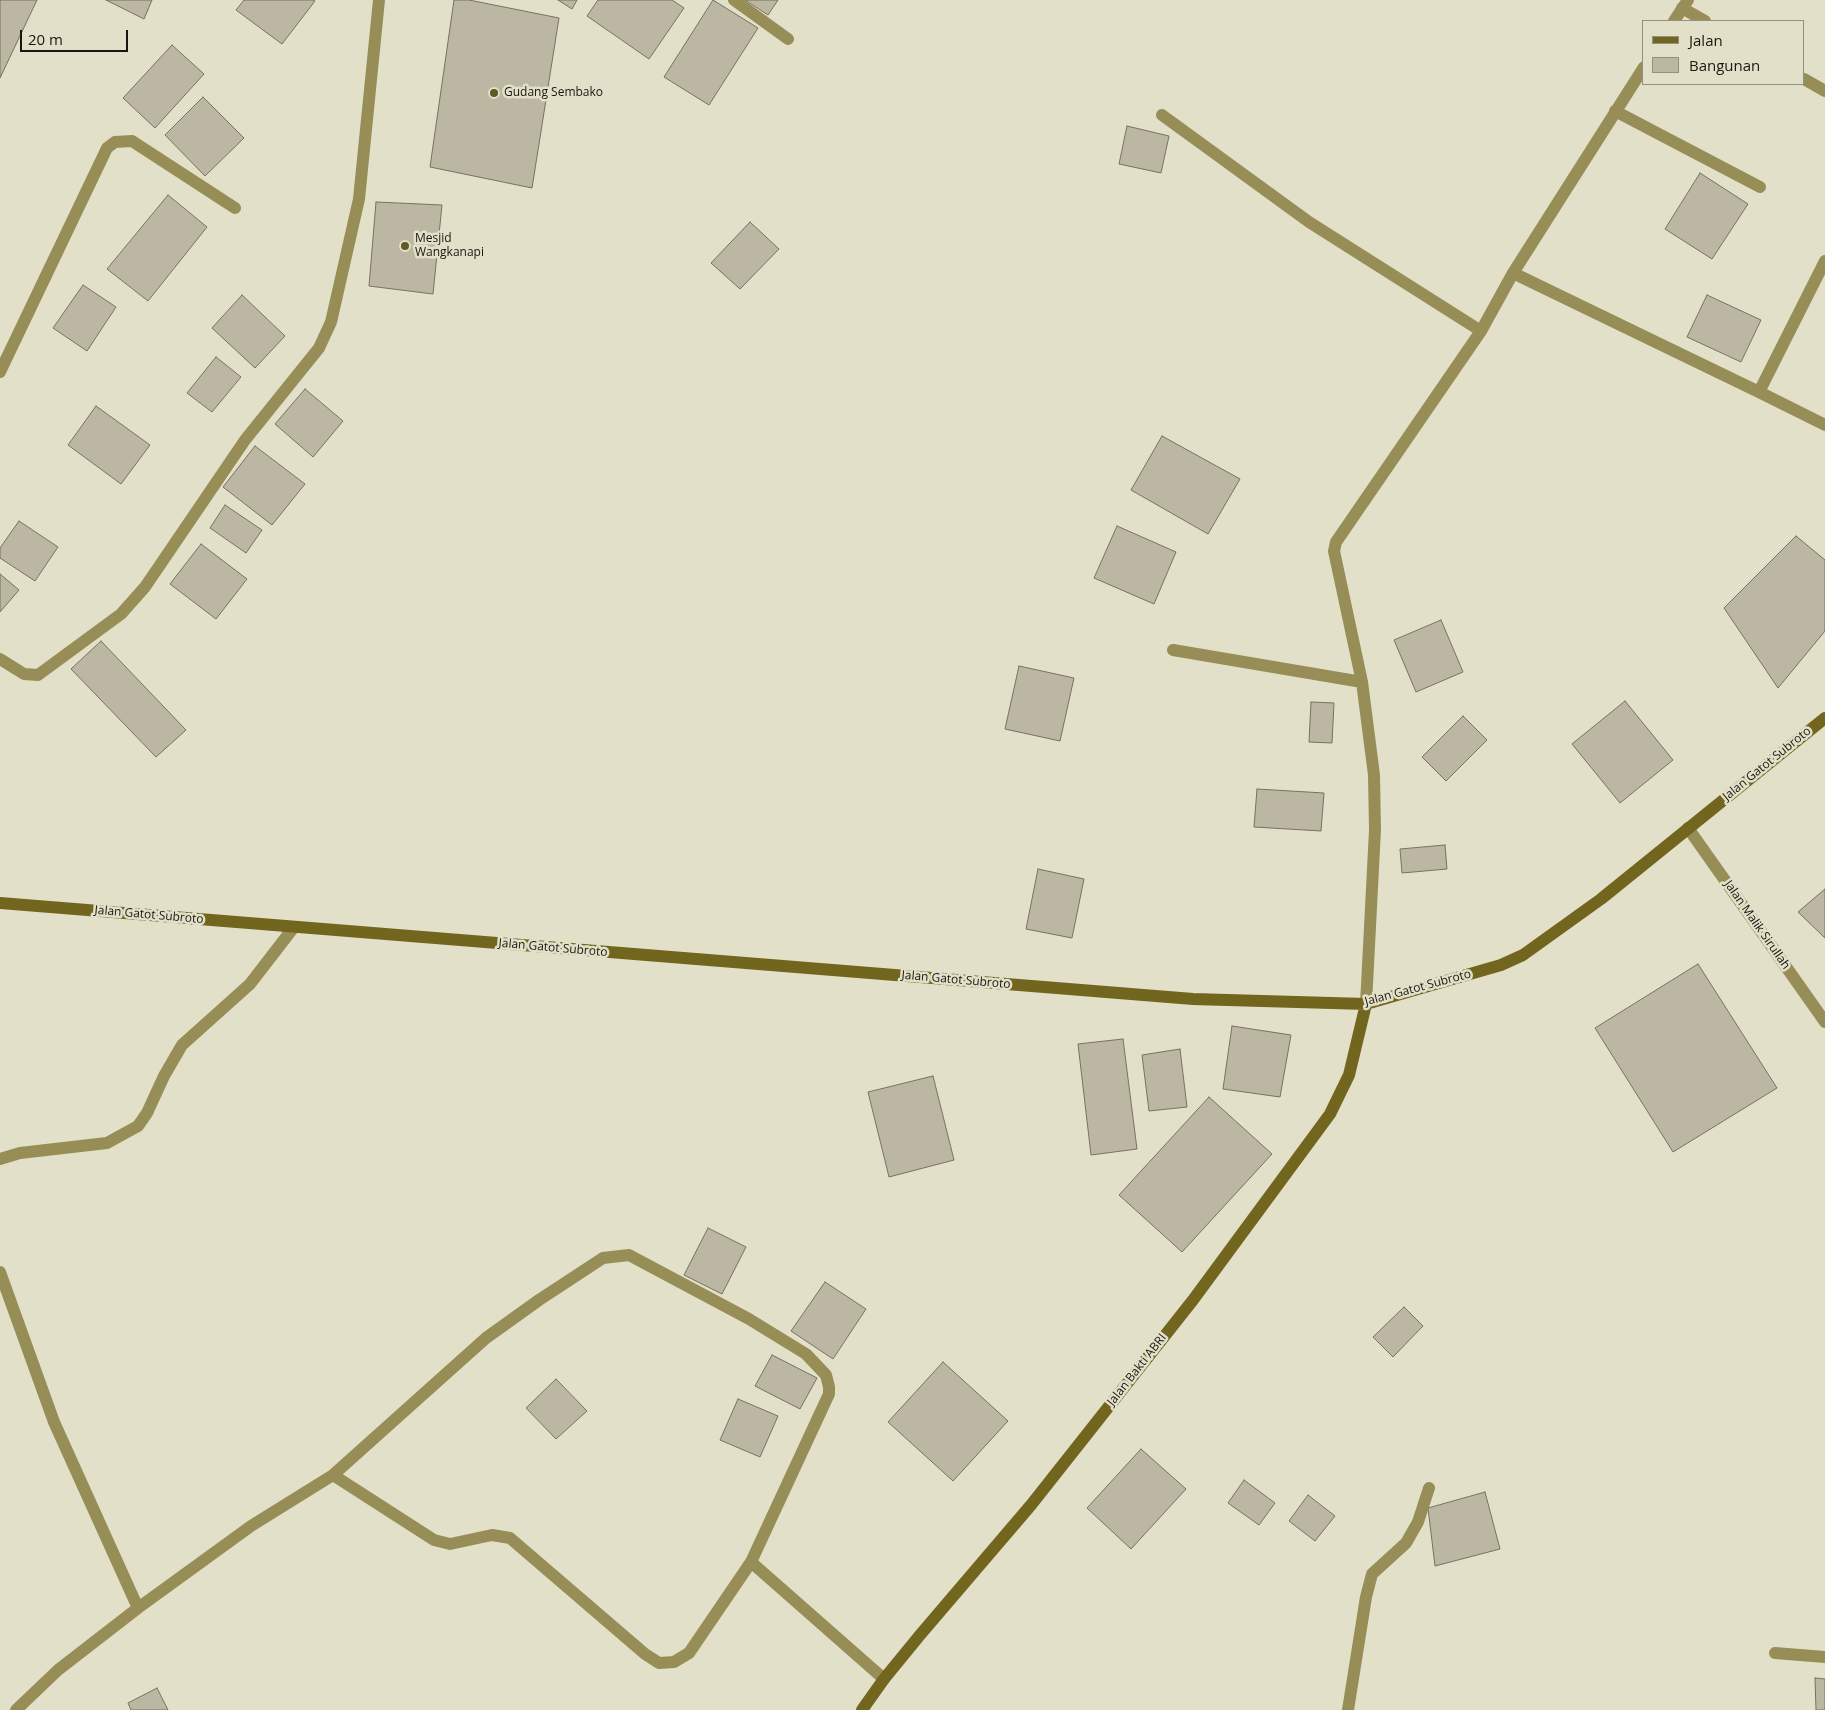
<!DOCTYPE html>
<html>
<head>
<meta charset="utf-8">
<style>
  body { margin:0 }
  #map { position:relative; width:1825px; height:1710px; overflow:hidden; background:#e3e0ca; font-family:"Open Sans",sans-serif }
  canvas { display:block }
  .legend { position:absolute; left:1642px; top:20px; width:162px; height:65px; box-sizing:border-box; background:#e3e0ca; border:1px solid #92907f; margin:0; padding:6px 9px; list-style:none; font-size:15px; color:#18170f }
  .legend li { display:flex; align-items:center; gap:10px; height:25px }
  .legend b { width:25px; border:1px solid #92907f }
  .scale { position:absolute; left:20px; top:30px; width:108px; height:22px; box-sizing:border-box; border:2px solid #18170f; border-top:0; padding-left:6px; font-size:15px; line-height:18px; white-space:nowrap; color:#18170f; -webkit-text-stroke:4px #e3e0ca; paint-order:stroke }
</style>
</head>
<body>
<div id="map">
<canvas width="1825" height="1710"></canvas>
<ul class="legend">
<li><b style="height:6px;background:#72661e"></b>Jalan</li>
<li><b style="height:14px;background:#bbb7a3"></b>Bangunan</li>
</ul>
<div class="scale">20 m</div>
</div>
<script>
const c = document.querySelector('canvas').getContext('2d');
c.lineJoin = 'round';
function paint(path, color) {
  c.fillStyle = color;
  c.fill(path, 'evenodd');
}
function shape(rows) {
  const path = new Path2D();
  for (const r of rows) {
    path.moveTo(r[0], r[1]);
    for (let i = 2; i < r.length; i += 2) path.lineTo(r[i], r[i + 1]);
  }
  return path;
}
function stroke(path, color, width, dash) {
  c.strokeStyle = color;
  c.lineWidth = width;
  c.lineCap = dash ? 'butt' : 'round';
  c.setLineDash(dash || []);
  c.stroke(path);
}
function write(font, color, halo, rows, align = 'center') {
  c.font = font + ' "Open Sans",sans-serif';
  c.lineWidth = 5;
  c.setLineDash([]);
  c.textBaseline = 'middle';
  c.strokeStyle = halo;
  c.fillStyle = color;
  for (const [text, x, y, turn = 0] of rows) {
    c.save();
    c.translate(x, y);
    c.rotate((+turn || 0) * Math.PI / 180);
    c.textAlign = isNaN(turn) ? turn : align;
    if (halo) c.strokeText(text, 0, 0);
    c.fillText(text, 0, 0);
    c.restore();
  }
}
const building = shape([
  [0,0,37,0,0,78,0,0],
  [106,0,152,0,144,19,106,0],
  [244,0,313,0,315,1,282,44,236,10,244,0],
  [454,0,469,0,559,18,532,188,430,167,454,0],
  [558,0,577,0,572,9,558,0],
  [598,0,672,0,684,8,649,59,587,16,598,0],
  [713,0,758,28,709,105,664,77,713,0],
  [745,0,778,0,768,15,745,0],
  [172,45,204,74,155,128,123,98,172,45],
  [203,97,244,138,205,176,165,135,203,97],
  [1127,126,1169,136,1161,173,1119,164,1127,126],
  [1700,173,1748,204,1712,259,1665,229,1700,173],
  [168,195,207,227,148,301,107,269,168,195],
  [376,202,442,205,433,294,369,286,376,202],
  [750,222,779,249,740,289,711,263,750,222],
  [83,285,116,307,87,351,53,328,83,285],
  [242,295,285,336,255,368,212,328,242,295],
  [1707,295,1761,320,1741,362,1687,337,1707,295],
  [216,357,241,377,212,412,187,393,216,357],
  [305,389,343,421,313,457,275,424,305,389],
  [96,406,150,445,121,484,68,445,96,406],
  [1162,436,1240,479,1208,534,1131,490,1162,436],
  [255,446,305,484,272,525,223,487,255,446],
  [225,505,262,530,246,553,210,528,225,505],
  [19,521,58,547,35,581,0,558,0,548,19,521],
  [1117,526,1176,552,1154,604,1094,578,1117,526],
  [1796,536,1825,560,1825,631,1778,688,1724,608,1796,536],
  [201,544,247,579,216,619,170,584,201,544],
  [0,574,19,590,0,612,0,574],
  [1441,620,1463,672,1416,692,1394,640,1441,620],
  [101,641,186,730,156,757,71,669,101,641],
  [1019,666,1074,678,1060,741,1005,729,1019,666],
  [1625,701,1673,760,1620,803,1572,744,1625,701],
  [1311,702,1334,703,1332,743,1309,742,1311,702],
  [1463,716,1487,740,1446,781,1422,757,1463,716],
  [1257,789,1324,793,1321,831,1254,827,1257,789],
  [1445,845,1447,869,1402,873,1400,849,1445,845],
  [1038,869,1084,879,1072,938,1026,929,1038,869],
  [1825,889,1825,938,1798,912,1825,889],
  [1698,964,1777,1088,1673,1152,1595,1028,1698,964],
  [1232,1026,1291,1035,1280,1097,1223,1089,1232,1026],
  [1123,1039,1137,1149,1091,1155,1078,1044,1123,1039],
  [1180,1049,1187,1107,1149,1111,1142,1055,1180,1049],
  [933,1076,954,1160,889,1177,868,1092,933,1076],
  [1209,1097,1272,1154,1182,1252,1119,1195,1209,1097],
  [708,1228,746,1247,722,1294,684,1275,708,1228],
  [825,1282,866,1309,833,1359,791,1331,825,1282],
  [1404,1307,1423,1326,1393,1357,1373,1337,1404,1307],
  [772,1355,817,1378,800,1409,755,1386,772,1355],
  [943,1362,1008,1421,953,1481,888,1422,943,1362],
  [556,1379,587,1411,556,1439,526,1408,556,1379],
  [738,1399,778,1416,760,1457,720,1440,738,1399],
  [1141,1449,1186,1489,1131,1549,1087,1508,1141,1449],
  [1244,1480,1275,1503,1259,1525,1228,1503,1244,1480],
  [1485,1492,1500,1549,1435,1566,1428,1508,1485,1492],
  [1308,1495,1335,1516,1315,1541,1289,1521,1308,1495],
  [1815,1678,1825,1679,1825,1710,1816,1710,1815,1678],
  [157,1688,168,1710,131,1710,128,1703,157,1688]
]);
const street = shape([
  [734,0,788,39],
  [1682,8,1705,21],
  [1674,21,1688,0],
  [1804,79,1825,91],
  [1615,111,1760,187],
  [1162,115,1309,222,1481,331],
  [1513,273,1759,392,1825,425],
  [0,372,107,148,115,142,132,141,235,208],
  [1759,392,1825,261],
  [1173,650,1362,682],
  [0,659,24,674,38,675,121,614,145,587,245,440,319,348,331,322,359,199,379,0],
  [1688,828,1825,1022],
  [1366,1004,1375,830,1374,775,1362,682,1334,551,1336,542,1481,331,1513,273,1644,67],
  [0,1159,20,1153,107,1143,138,1126,147,1113,164,1076,182,1045,250,984,294,927],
  [0,1272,54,1422,138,1608],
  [333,1475,434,1540,450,1544,492,1535,510,1538,645,1654,659,1663,674,1662,689,1653,751,1562,884,1679],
  [1775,1653,1825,1657],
  [16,1710,58,1670,138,1608,251,1526,333,1475,486,1338,539,1300,603,1258,629,1255,749,1319,806,1354,826,1375,829,1387,829,1394,751,1562],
  [1348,1710,1366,1597,1372,1574,1406,1543,1418,1522,1429,1488]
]);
const secondary = shape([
  [0,903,1193,999,1366,1004,1501,965,1523,955,1601,899,1825,718],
  [862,1710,884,1679,920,1635,1031,1505,1193,1300,1330,1114,1349,1075,1366,1004]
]);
const markers = [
  [494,93,5,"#615825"],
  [405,246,5,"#615825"]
];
const poiNames = [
  ["Gudang Sembako",504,93],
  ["Mesjid",415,239],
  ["Wangkanapi",415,253]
];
const streetNames = [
  ["Jalan Gatot Subroto",1767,764,-39],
  ["Jalan Gatot Subroto",149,915,5],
  ["Jalan Malik Sirullah",1757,925,55],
  ["Jalan Gatot Subroto",553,948,5],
  ["Jalan Gatot Subroto",956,980,5],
  ["Jalan Gatot Subroto",1418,988,-15],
  ["Jalan Bakti ABRI",1137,1370,-52]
];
paint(building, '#bbb7a3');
stroke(building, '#75725f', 1);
stroke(street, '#978e57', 12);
stroke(secondary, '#72661e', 12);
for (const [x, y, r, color] of markers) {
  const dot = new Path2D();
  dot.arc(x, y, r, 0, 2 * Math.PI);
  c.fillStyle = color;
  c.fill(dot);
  stroke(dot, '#e3e0ca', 2);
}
write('12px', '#18170f', '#e3e0ca', poiNames, 'left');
write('12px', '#18170f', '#e3e0ca', streetNames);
</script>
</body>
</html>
